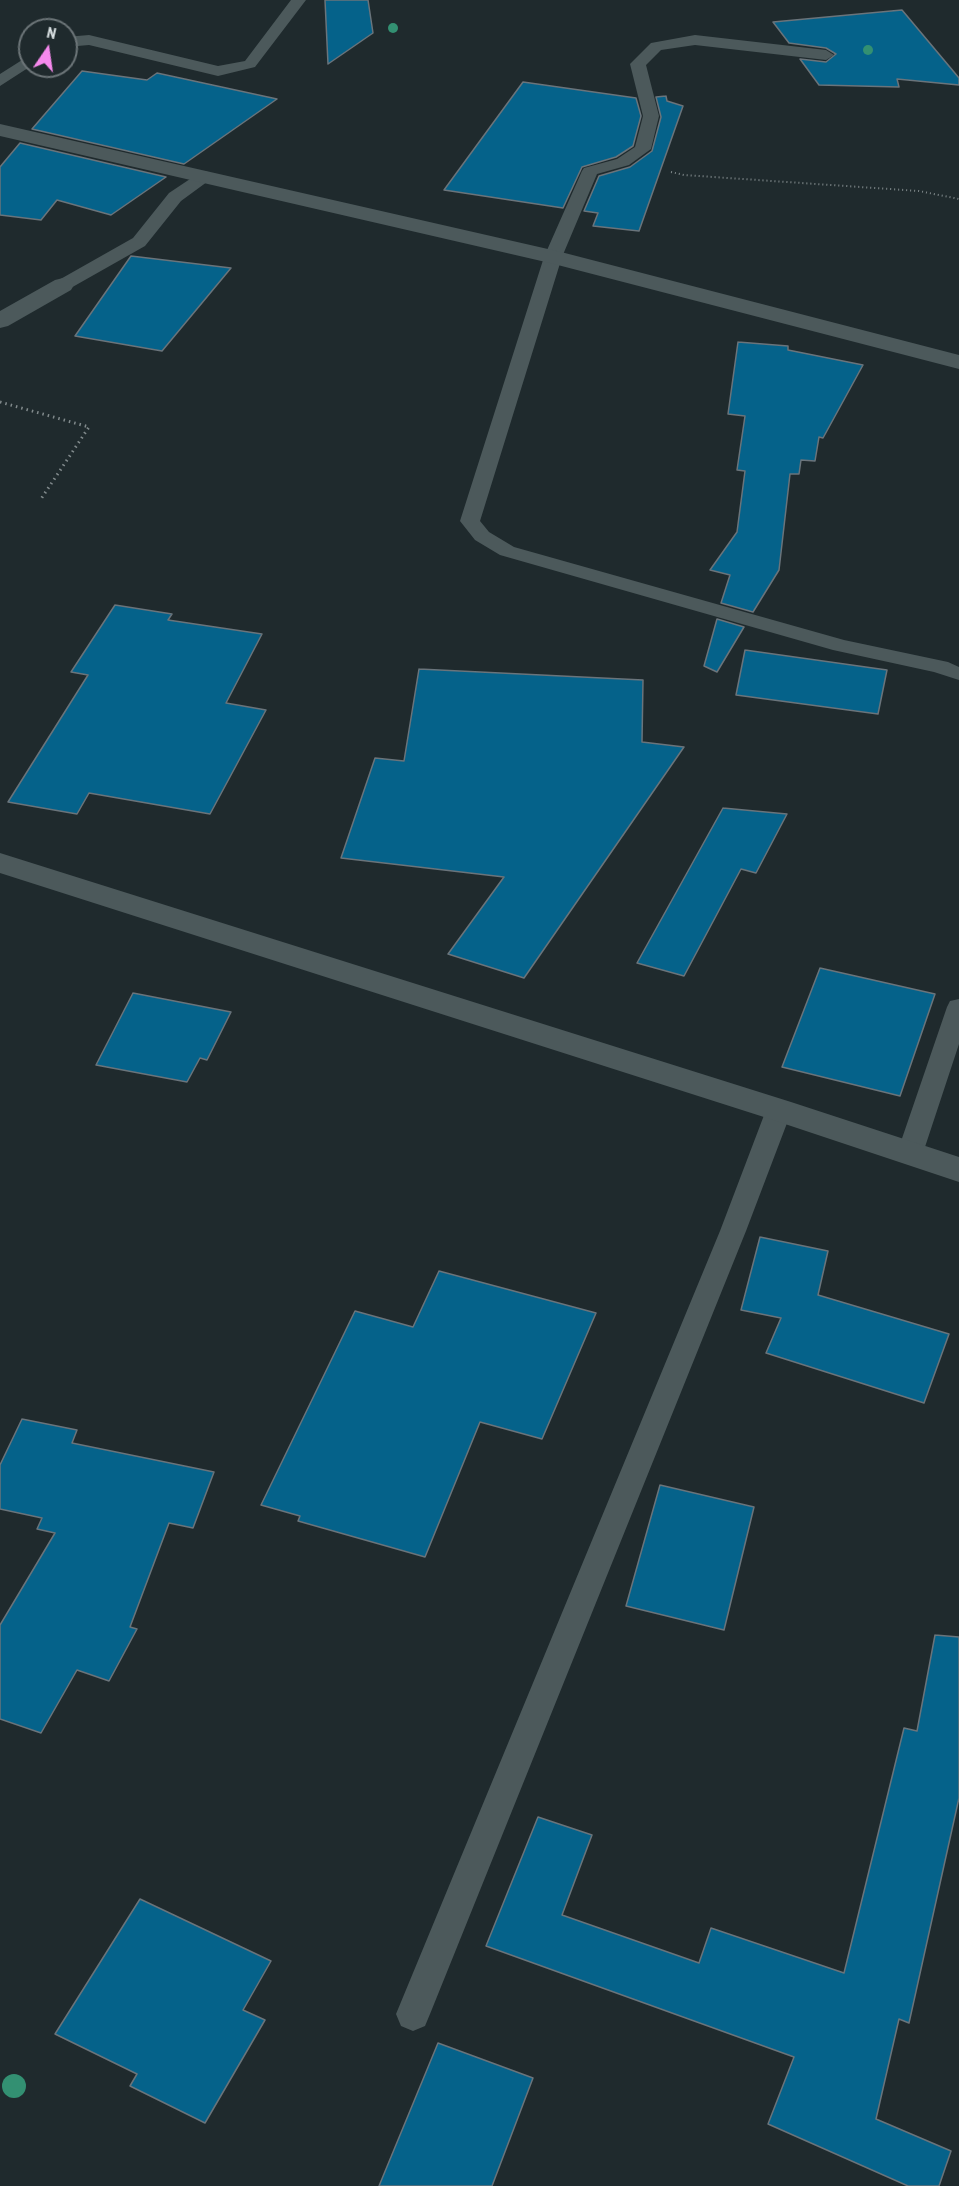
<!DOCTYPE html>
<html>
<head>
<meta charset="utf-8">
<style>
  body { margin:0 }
  #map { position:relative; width:959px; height:2186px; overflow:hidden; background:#1f2a2d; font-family:"PT Sans Narrow",sans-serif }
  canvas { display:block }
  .north { position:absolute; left:18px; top:18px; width:60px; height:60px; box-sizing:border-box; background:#1f2a2d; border:2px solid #6c7578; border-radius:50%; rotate:13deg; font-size:16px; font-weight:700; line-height:24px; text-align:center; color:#dfe6e8 }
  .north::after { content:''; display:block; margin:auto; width:21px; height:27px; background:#f689ed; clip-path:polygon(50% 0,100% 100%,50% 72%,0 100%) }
</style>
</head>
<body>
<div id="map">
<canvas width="959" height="2186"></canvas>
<div class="north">N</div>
</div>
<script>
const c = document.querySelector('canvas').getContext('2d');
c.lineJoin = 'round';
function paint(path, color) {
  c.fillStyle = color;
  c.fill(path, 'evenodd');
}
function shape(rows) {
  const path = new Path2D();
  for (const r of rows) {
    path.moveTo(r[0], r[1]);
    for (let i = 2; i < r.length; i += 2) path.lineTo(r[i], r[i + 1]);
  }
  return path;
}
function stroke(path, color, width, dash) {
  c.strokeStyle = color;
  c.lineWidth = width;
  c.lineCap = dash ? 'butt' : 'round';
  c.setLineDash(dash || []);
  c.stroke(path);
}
const building = shape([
  [325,0,368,0,373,33,328,64,325,0],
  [902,10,959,78,959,85,897,79,899,87,819,85,800,59,826,62,836,54,826,48,789,43,773,22,902,10],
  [82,71,147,80,157,73,277,99,184,164,32,129,82,71],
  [523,82,636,98,641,116,633,146,616,157,582,167,563,208,444,190,523,82],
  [666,96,667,101,683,106,639,231,593,226,598,213,584,211,599,176,630,167,652,151,661,117,656,97,666,96],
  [20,143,166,177,111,215,57,200,41,220,0,215,0,167,20,143],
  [131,256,231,268,162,351,75,336,131,256],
  [738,342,788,346,788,350,863,365,823,438,819,437,815,461,801,460,799,474,790,474,779,570,753,612,721,603,730,575,710,570,737,532,745,471,737,470,745,416,728,414,738,342],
  [115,605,172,614,168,620,262,634,226,703,266,710,210,814,89,793,77,814,8,802,88,675,71,672,115,605],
  [717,619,744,627,717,672,704,666,717,619],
  [745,650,887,670,878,714,736,695,745,650],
  [419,669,643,680,642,742,684,747,524,978,448,954,504,877,341,858,375,758,404,761,419,669],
  [723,808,787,814,756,873,741,869,684,976,637,963,723,808],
  [820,968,935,994,900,1096,782,1067,820,968],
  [133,993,231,1012,207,1060,200,1058,187,1082,96,1065,133,993],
  [760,1237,828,1251,818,1295,949,1334,924,1403,766,1353,781,1318,741,1310,760,1237],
  [439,1271,596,1313,542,1439,480,1422,425,1557,298,1521,300,1516,261,1505,355,1311,413,1327,439,1271],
  [22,1419,77,1430,72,1443,214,1472,193,1528,169,1523,130,1627,137,1629,109,1681,77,1670,41,1733,0,1719,0,1625,55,1533,37,1529,42,1518,0,1509,0,1465,22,1419],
  [660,1485,754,1507,724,1630,626,1606,660,1485],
  [935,1635,959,1637,959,1798,909,2023,899,2019,876,2119,951,2151,939,2186,908,2186,768,2124,794,2057,486,1946,538,1817,592,1835,562,1915,699,1963,711,1928,844,1973,904,1728,917,1731,935,1635],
  [140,1899,271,1961,243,2010,265,2020,205,2123,130,2086,137,2074,55,2034,140,1899],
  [438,2043,533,2078,492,2186,379,2186,438,2043]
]);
const pathFar1 = shape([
  [671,172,684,175,919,191,959,199]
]);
const path = shape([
  [0,402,89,427,41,499]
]);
const service = shape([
  [291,0,306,0,255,67,218,76,89,45,66,47,66,37,89,35,218,66,245,61,291,0],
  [695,35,826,50,834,55,826,60,695,45,661,50,646,65,659,116,651,149,629,165,597,174,562,257,480,521,489,532,514,547,844,640,948,662,959,667,959,680,934,672,833,650,500,555,475,540,460,521,544,257,582,171,584,168,617,159,635,147,643,116,630,64,651,43,695,35],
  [30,55,31,66,0,86,0,74,30,55],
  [205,171,211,173,213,176,211,179,181,201,145,246,69,289,57,289,54,285,57,281,133,238,169,193,199,173,205,171],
  [959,999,959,1044,923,1153,919,1160,910,1162,901,1160,897,1153,947,1007,950,1001,959,999],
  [779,1101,788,1104,792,1110,746,1231,430,2014,425,2026,413,2031,401,2026,396,2014,720,1231,766,1110,770,1104,779,1101]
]);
const minor = shape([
  [0,124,561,252,959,355,959,369,550,263,0,136,0,124],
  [63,278,71,280,74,285,71,290,8,326,0,328,0,311,55,280,63,278],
  [0,853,791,1102,959,1157,959,1182,767,1118,0,873,0,853]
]);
const trees = [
  [393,28,5],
  [868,50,5],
  [14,2086,12]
];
paint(building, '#05628a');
stroke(building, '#6a747b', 1.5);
stroke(pathFar1, '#818a8c', 2, [1, 3]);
stroke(path, '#818a8c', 3, [1.5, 4]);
paint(service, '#4c595b');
paint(minor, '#4c595b');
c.fillStyle = '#339072';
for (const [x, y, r] of trees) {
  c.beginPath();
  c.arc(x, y, r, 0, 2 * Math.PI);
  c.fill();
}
</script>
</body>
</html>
